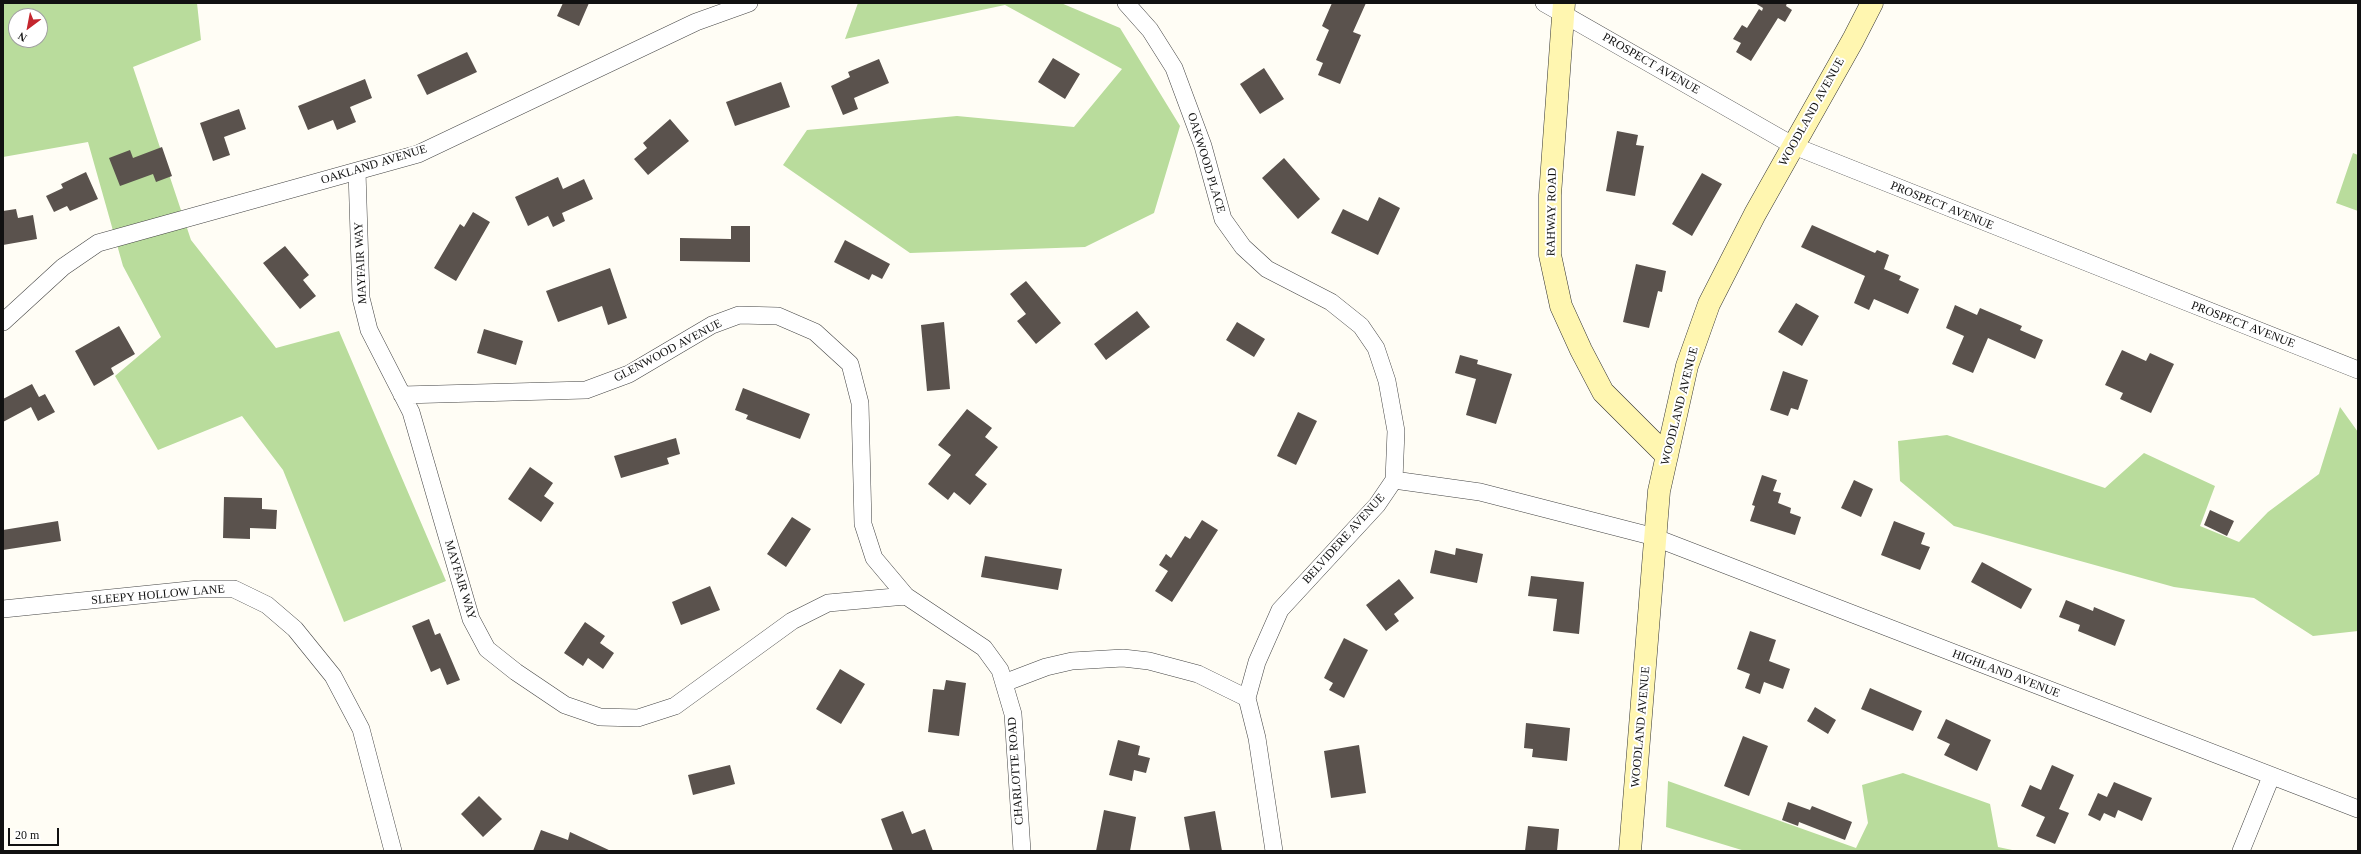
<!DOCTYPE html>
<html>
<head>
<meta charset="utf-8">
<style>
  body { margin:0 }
  #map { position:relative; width:2361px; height:854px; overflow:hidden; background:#fffdf5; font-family:"Times New Roman",serif }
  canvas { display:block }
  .frame { position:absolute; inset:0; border:4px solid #111; pointer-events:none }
  .north { position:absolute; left:8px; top:8px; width:40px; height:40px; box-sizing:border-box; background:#fff; border:1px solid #a0a0a0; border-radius:50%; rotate:212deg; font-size:11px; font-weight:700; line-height:16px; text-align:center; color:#111 }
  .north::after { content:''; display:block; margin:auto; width:14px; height:18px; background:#c4262e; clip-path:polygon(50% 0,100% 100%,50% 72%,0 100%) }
  .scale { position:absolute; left:8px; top:828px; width:51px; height:18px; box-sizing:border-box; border:2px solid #111; border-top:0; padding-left:5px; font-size:12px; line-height:14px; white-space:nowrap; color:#111; -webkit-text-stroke:3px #fff; paint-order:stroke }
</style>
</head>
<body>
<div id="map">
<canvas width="2361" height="854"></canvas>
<div class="frame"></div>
<div class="north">N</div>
<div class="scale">20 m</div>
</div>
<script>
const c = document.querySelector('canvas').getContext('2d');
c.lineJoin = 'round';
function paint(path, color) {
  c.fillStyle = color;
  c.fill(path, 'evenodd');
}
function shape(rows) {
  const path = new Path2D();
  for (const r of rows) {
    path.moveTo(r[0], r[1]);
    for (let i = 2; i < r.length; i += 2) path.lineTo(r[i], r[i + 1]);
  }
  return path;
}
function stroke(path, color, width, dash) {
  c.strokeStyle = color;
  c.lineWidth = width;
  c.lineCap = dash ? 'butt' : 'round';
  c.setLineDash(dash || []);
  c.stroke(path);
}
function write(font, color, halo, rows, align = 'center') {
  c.font = font + ' "Times New Roman",serif';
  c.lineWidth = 4;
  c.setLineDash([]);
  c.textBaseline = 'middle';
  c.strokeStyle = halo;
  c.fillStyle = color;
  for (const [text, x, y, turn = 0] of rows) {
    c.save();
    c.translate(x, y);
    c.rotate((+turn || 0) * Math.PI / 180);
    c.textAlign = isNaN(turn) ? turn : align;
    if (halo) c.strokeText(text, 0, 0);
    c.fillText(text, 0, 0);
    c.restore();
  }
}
const forest = shape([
  [3,3,197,3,201,40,133,67,191,240,276,348,339,331,446,581,344,622,283,470,242,416,158,450,115,376,161,337,123,266,88,142,3,157],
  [16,16,40,16,40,40,16,40],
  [858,3,1061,3,1120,28,1180,126,1154,213,1085,247,910,253,783,165,807,130,957,116,1074,127,1122,69,1005,5,845,39],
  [2353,153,2358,155,2358,211,2336,203],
  [2340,407,2358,432,2358,631,2313,636,2254,598,2174,587,1954,526,1900,481,1898,441,1947,435,2105,488,2144,453,2215,486,2200,526,2239,542,2268,512,2319,474],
  [1903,773,1990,804,1998,847,2017,851,1745,851,1666,827,1668,781,1856,848,1868,823,1862,785]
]);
const building = shape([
  [563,3,589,3,579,26,557,16],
  [1332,3,1366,3,1353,32,1361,35,1340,84,1318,75,1323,63,1316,60,1329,30,1322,26],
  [1755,3,1787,3,1786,6,1792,10,1785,22,1778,18,1751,61,1736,52,1741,43,1733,39,1742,25,1747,28,1759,9,1762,11,1763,8],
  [467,52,477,72,427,95,417,75],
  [1053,58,1080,74,1065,99,1038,82],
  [879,59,889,83,854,98,858,109,843,115,831,86,850,77,848,72],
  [1264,68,1284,99,1260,114,1240,84],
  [365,79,372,98,350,107,356,122,337,130,333,120,308,130,298,106],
  [781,82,790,107,735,126,726,102],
  [239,109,246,129,224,137,230,155,213,161,200,123],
  [670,119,689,141,648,175,634,159,647,148,643,143],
  [1617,131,1638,135,1636,145,1644,146,1635,196,1606,191],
  [162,147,172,176,156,182,153,174,120,186,109,158,130,150,133,158],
  [1284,158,1320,199,1298,219,1262,178],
  [86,172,98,199,70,211,67,206,54,212,46,196,63,188,61,184],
  [1702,173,1722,184,1692,236,1672,224],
  [558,177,563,189,584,179,593,199,562,213,565,221,553,227,548,216,528,226,515,197],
  [1379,197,1400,208,1378,255,1331,233,1343,209,1368,221],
  [16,209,18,218,33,215,37,239,3,245,3,211],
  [473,212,490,222,456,281,434,268,460,224,464,227],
  [1812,225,1875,253,1877,250,1889,255,1884,269,1901,276,1899,280,1919,289,1908,314,1874,299,1869,310,1854,303,1865,276,1801,247],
  [731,226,750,226,750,262,680,261,680,238,731,239],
  [845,240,890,264,882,279,872,274,869,280,834,262],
  [285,246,309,275,303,280,316,296,300,309,263,263],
  [1636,264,1666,271,1662,292,1658,291,1649,328,1623,322],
  [610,268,627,318,608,325,602,306,558,322,546,291],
  [1026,281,1061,323,1036,344,1017,321,1026,314,1010,294],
  [1796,303,1819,316,1802,346,1778,332],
  [1955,305,1977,315,1980,308,2022,326,2020,330,2043,340,2035,359,1988,338,1973,373,1952,364,1964,336,1946,328],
  [1137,311,1150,327,1106,360,1094,344],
  [944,322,950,389,927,391,921,325],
  [1237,322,1265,339,1254,357,1226,340],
  [119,326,135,354,111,368,114,374,94,386,75,351],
  [484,329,523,341,516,365,477,353],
  [2122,350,2146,361,2150,353,2174,364,2151,413,2120,399,2123,393,2105,385],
  [1460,355,1478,360,1477,364,1512,374,1496,424,1466,415,1476,379,1455,373],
  [1783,371,1808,380,1798,410,1791,408,1788,416,1770,410],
  [32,384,39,397,45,394,55,412,38,421,31,407,3,422,3,399],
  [743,388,810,414,800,439,746,419,748,415,735,410],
  [967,409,992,428,985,437,998,447,975,475,987,484,970,505,954,492,948,500,928,484,951,455,938,445],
  [1298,412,1317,421,1296,465,1277,456],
  [676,438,680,454,667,458,669,464,621,478,614,456],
  [530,467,553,483,544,496,554,503,541,522,508,499],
  [1762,475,1777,480,1773,491,1781,493,1778,503,1791,508,1790,513,1801,517,1795,535,1750,521,1755,506,1752,505],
  [1854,480,1873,489,1861,517,1841,508],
  [224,497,262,498,262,509,277,510,276,529,250,528,250,539,223,538],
  [2210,510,2234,521,2227,536,2204,525],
  [792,517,811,529,786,567,767,554],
  [1202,520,1218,530,1172,602,1155,591,1168,571,1159,565,1166,554,1171,558,1185,536,1190,539],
  [58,521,61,541,3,550,3,530],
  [1894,521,1925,533,1921,544,1930,547,1920,570,1881,555],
  [1456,548,1483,554,1477,583,1430,573,1435,550,1455,555],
  [985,556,1062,569,1058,590,981,577],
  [1982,562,2032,589,2021,609,1971,582],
  [1531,576,1584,582,1579,634,1553,631,1557,599,1528,596],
  [1399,579,1414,598,1394,614,1399,621,1386,631,1366,605],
  [710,586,720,610,681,625,672,602],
  [2066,600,2093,611,2094,607,2125,620,2115,646,2078,631,2080,625,2059,617],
  [429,619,435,635,440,633,460,680,447,685,440,668,431,672,412,626],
  [585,622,605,636,600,643,614,653,603,669,588,658,583,666,564,653],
  [1750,631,1776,640,1769,661,1790,669,1783,689,1764,682,1760,694,1745,688,1750,674,1737,669],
  [1344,638,1368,650,1344,698,1329,690,1333,683,1324,678],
  [840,669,865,684,841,724,816,709],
  [946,680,966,683,959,736,928,732,933,689,944,690],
  [1870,688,1922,711,1913,731,1861,709],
  [1815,707,1836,720,1828,734,1807,721],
  [1946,719,1991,740,1977,771,1944,755,1950,744,1937,738],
  [1526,723,1570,728,1567,761,1532,757,1533,749,1524,748],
  [1743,736,1768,746,1749,796,1724,786],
  [1118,740,1140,746,1138,755,1150,758,1146,773,1134,770,1132,781,1109,775],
  [1359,745,1366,793,1331,798,1324,751],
  [730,765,735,784,693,795,688,775],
  [2052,765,2074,775,2059,809,2069,813,2055,844,2036,836,2045,817,2021,806,2030,785,2041,790],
  [2114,782,2152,798,2142,821,2118,810,2115,818,2104,813,2100,821,2088,815,2098,793,2107,797],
  [479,796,502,819,483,837,461,814],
  [1788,802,1810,810,1812,806,1852,822,1845,840,1799,822,1798,826,1782,820],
  [1104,810,1136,817,1130,851,1096,851],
  [903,811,912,834,925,829,933,851,893,851,881,819],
  [1215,811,1222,851,1190,851,1184,817],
  [1528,826,1559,829,1557,851,1525,851],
  [541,830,568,840,570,832,611,851,533,851]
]);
const street = shape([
  [1126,3,1150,30,1174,68,1203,146,1223,219,1243,247,1267,269,1331,302,1361,326,1376,348,1387,381,1396,431,1394,480],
  [1544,3,1794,146,2358,370],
  [357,171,361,298,369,330,411,412,471,619,487,649,516,672,565,705,600,717,638,718,675,706,792,621,828,603,906,596],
  [3,322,63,267,98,243,418,154,696,22,749,3],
  [402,395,586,390,629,374,712,325,739,315,778,316,815,332,850,364,860,403,863,524,874,558,906,596,984,648,1000,670,1013,714,1022,851],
  [1394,480,1480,492,1651,536,2358,809],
  [3,609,199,589,234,589,267,605,295,629,333,676,361,729,393,851],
  [1004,683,1046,667,1072,661,1123,658,1149,661,1198,674,1247,698],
  [1274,851,1257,738,1247,698,1257,662,1280,610,1377,505,1394,480],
  [2241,851,2271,777]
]);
const secondary = shape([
  [1564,3,1550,195,1550,255,1561,306,1581,350,1603,392,1667,456],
  [1630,851,1659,491,1687,366,1709,304,1755,214,1853,40,1872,3]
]);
const streetNames = [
  ["PROSPECT AVENUE",1651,64,30],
  ["WOODLAND AVENUE",1812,112,-61],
  ["OAKWOOD PLACE",1206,163,73],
  ["OAKLAND AVENUE",374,165,-17],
  ["PROSPECT AVENUE",1942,206,22],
  ["RAHWAY ROAD",1552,212,-89],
  ["MAYFAIR WAY",361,263,-93],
  ["PROSPECT AVENUE",2243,325,21],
  ["GLENWOOD AVENUE",668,351,-28],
  ["WOODLAND AVENUE",1680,406,-76],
  ["BELVIDERE AVENUE",1344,539,-48],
  ["MAYFAIR WAY",460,580,73],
  ["SLEEPY HOLLOW LANE",158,595,-5],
  ["HIGHLAND AVENUE",2006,674,21],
  ["WOODLAND AVENUE",1641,727,-85],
  ["CHARLOTTE ROAD",1016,771,-94]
];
paint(forest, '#b9dc9c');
paint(building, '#5a524d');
stroke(street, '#444', 18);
stroke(secondary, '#333', 23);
stroke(street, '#fff', 17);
stroke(secondary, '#fff6b0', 22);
write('12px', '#111', '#fff', streetNames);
</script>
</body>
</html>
